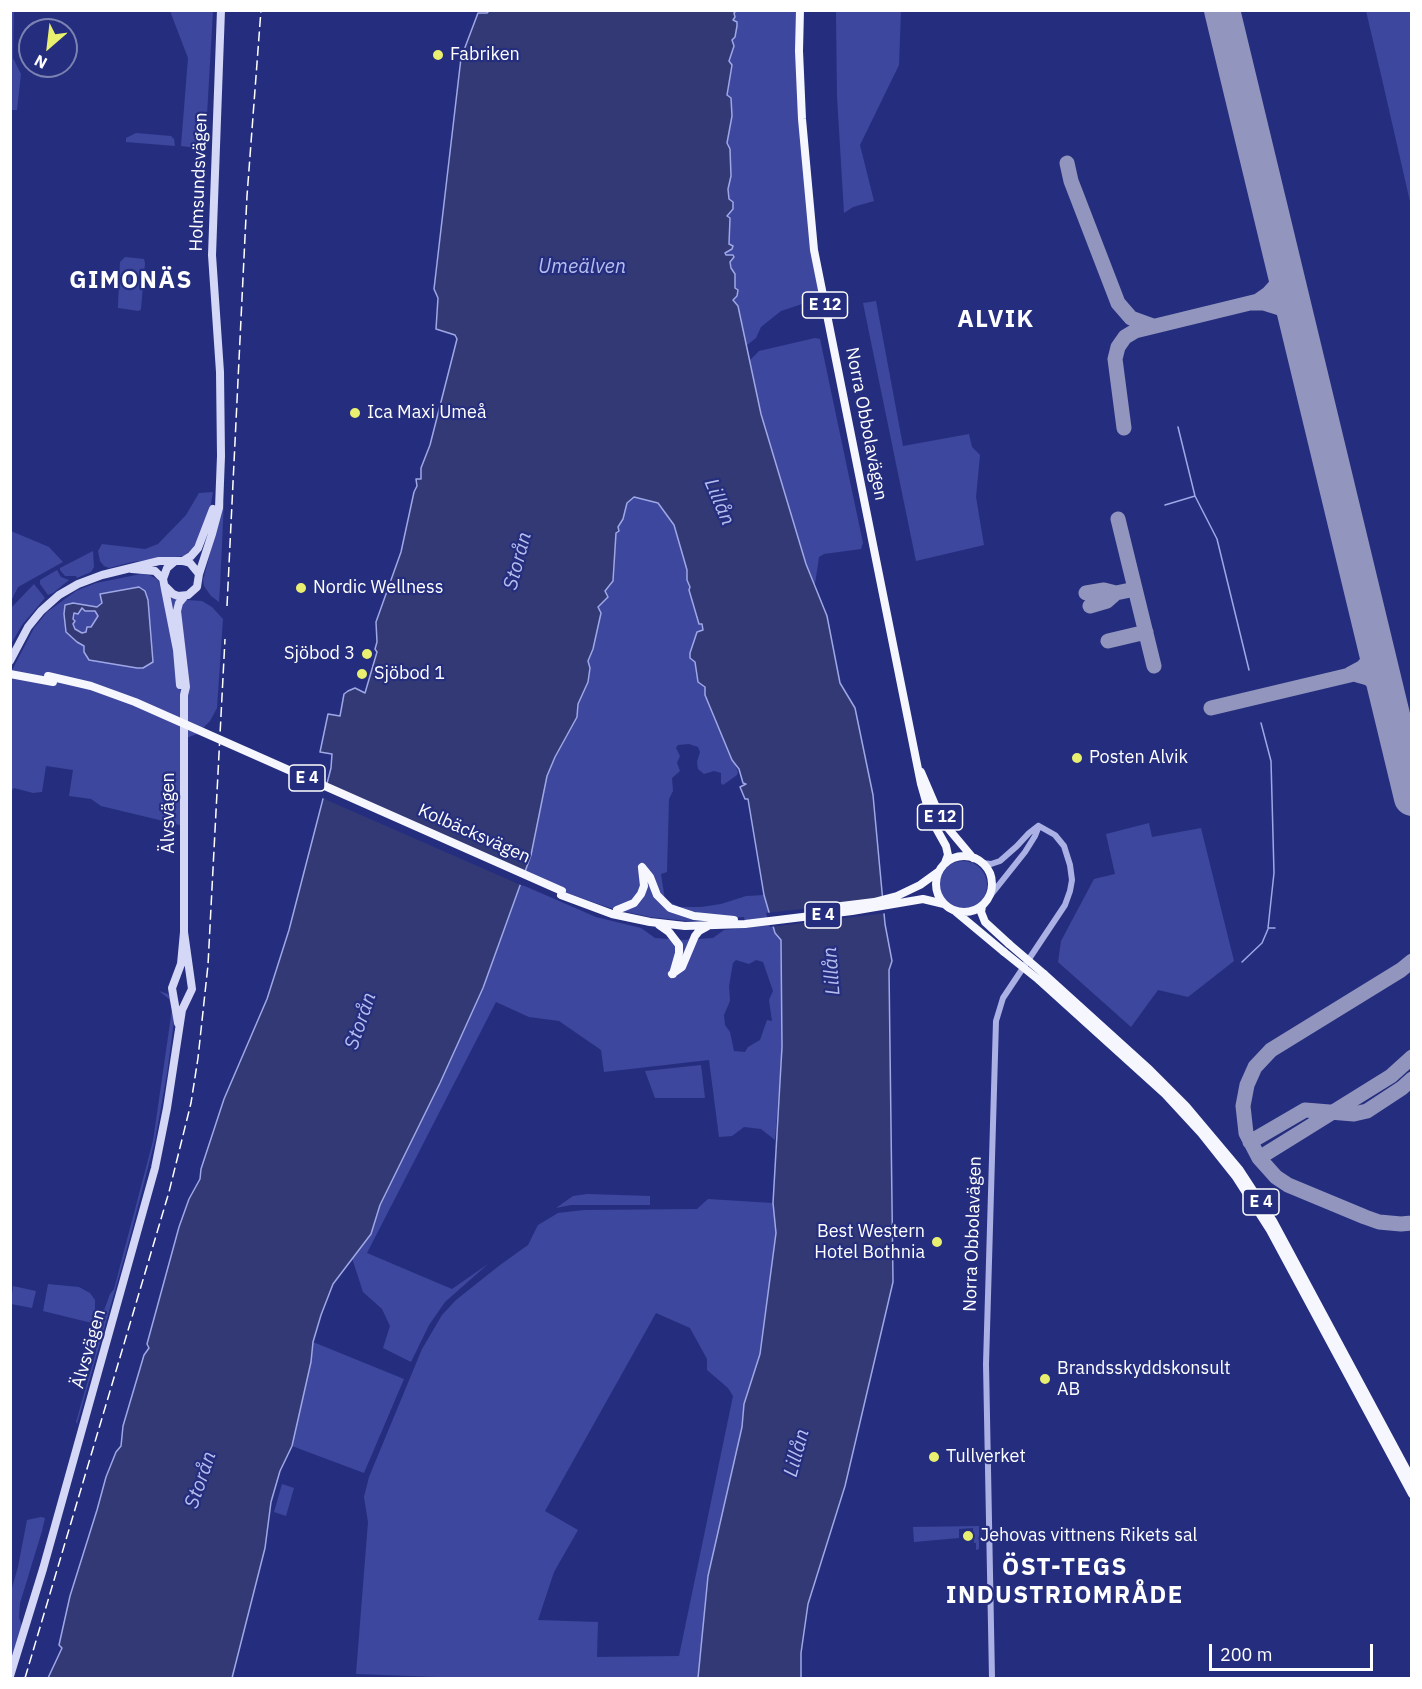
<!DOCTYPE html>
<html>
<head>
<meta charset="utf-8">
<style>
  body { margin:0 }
  #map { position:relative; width:1422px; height:1689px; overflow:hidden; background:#252e7e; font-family:"IBM Plex Sans",sans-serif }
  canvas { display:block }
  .frame { position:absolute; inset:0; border:12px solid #fff; pointer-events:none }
  .north { position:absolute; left:18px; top:18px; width:60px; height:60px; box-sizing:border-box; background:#252e7e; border:2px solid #7c82b2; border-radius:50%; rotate:208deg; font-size:16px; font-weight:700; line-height:24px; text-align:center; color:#fff }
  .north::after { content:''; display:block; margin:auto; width:21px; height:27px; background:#e9ef6f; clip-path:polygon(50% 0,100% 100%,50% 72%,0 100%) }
  .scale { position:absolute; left:1209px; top:1644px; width:164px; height:27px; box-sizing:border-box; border:3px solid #fff; border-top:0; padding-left:8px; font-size:18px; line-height:21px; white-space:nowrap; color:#fff; -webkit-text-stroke:4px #252e7e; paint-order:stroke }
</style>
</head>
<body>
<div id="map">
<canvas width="1422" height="1689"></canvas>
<div class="frame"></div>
<div class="north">N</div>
<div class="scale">200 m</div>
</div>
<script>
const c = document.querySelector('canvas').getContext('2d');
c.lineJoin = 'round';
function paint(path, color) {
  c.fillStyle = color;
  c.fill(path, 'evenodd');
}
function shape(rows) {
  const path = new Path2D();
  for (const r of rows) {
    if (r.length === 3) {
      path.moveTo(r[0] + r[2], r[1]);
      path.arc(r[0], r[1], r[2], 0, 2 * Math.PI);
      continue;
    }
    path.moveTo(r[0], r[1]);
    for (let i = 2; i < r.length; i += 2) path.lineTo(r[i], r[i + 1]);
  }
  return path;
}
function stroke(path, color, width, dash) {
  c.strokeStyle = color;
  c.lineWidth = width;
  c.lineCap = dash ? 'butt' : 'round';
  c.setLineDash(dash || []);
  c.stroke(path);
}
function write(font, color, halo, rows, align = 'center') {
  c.font = font + ' "IBM Plex Sans",sans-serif';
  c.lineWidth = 4.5;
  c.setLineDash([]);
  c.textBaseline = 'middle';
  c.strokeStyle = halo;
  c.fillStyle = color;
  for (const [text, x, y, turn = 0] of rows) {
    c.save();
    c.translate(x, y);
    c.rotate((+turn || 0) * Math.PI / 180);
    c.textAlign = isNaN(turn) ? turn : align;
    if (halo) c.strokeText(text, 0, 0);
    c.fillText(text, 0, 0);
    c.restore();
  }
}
const green = shape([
  [736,10,800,11,802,119,823,297,781,311,761,327,756,338,746,346,738,306,733,299,735,288,731,265,729,256,726,256,725,253,732,249,729,244,730,218,727,216,729,199,728,189,731,176,727,143,732,116,727,95,732,65,729,61,736,22,733,20,733,13],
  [14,11,13,58,21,74,17,110,10,110,10,11],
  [170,11,213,11,205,149,181,146,188,58],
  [836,11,901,11,899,65,860,145,874,201,853,207,844,213,837,96],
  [1366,11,1411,11,1411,206,1382,79],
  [136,133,171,136,174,139,175,146,126,142,126,138],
  [125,257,144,259,145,263,141,309,139,311,118,308,118,306,120,262],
  [876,301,903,446,969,434,972,447,980,455,976,497,984,545,916,561,863,303],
  [815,338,820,339,863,543,861,549,824,554,819,557,815,584,806,564,761,414,749,361,759,351],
  [213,492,210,509,198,540,193,548,184,556,132,562,109,568,104,566,100,561,98,551,102,544,145,549,158,544,186,515,199,493],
  [633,497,658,503,674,525,687,570,687,580,690,587,689,590,699,624,702,624,704,630,697,632,690,658,695,662,705,687,709,704,738,772,737,775,723,785,721,783,721,773,714,771,704,774,698,769,697,762,700,752,698,747,689,744,678,745,676,748,680,756,677,763,680,771,672,778,673,791,669,799,667,872,661,874,665,900,680,907,701,907,721,904,746,896,764,895,771,921,745,924,744,917,687,921,650,917,613,909,523,878,534,842,547,776,555,757,577,717,578,705,588,682,590,668,588,662,593,649,601,614,597,608,608,597,605,591,611,585,614,577,616,533,623,519,627,503],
  [224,501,220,587,219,602,211,596,204,586,203,580],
  [11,531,49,547,63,562,18,587,11,601],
  [93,551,94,567,91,572,77,578,76,576,65,576,60,570,60,568],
  [57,570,61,577,69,580,53,593,48,595,40,584,40,580],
  [141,574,149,575,157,579,161,587,187,600,202,601,212,607,223,619,217,708,210,721,197,734,183,739,184,826,101,806,91,799,69,796,73,770,46,766,42,792,33,793,14,788,11,791,11,672,34,628,47,612,76,591,96,583],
  [34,584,45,598,22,625,11,644,11,608],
  [1149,823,1152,837,1201,828,1234,961,1188,997,1158,990,1131,1027,1058,962,1061,941,1094,879,1115,874,1106,834],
  [963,885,24],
  [520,884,596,917,641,928,655,938,683,940,713,938,724,930,772,925,775,933,781,940,782,1047,775,1140,761,1129,744,1127,732,1136,719,1137,709,1060,604,1072,601,1050,559,1021,529,1017,496,1002,367,1253,452,1289,488,1264,445,1302,429,1325,411,1362,383,1348,390,1326,382,1309,363,1292,352,1258,371,1234,380,1206,483,988],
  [736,960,749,964,756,960,763,962,773,991,769,1000,772,1021,767,1020,760,1040,748,1047,745,1052,734,1051,730,1032,725,1025,724,1015,730,1001,729,986,733,963],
  [159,991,168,994,171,998,174,1021,167,1074,155,1140,129,1241,77,1424,76,1422,95,1355,103,1313,110,1294,114,1289,153,1141,172,1009,169,999],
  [701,1065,705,1098,655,1098,645,1071],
  [587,1194,650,1196,650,1205,571,1205,556,1208,573,1196],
  [708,1199,773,1203,776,1233,760,1354,744,1404,742,1427,709,1576,698,1678,463,1678,356,1674,368,1522,364,1497,369,1477,422,1349,442,1315,456,1300,500,1265,528,1245,538,1225,558,1213,584,1210,697,1209],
  [656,1313,690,1328,707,1359,707,1370,728,1388,733,1396,679,1656,597,1657,598,1622,538,1620,554,1572,578,1530,545,1511],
  [48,1284,79,1287,90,1293,95,1300,95,1311,92,1323,43,1311],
  [13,1286,36,1291,32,1308,11,1304],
  [313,1342,404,1379,364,1473,292,1446,311,1362],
  [282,1484,294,1488,286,1516,274,1512],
  [41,1517,45,1518,42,1531,20,1603,19,1617,24,1633,11,1676,11,1591,18,1567,27,1520],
  [979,1526,979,1549,976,1550,976,1543,974,1543,973,1528,959,1529,959,1538,914,1542,913,1527]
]);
const water = shape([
  [489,11,736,11,734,13,735,17,733,20,737,22,737,26,735,37,732,40,734,46,729,61,732,65,727,95,731,98,732,116,727,143,730,149,731,176,728,189,729,199,733,202,733,209,727,216,730,218,729,244,733,246,732,249,725,253,726,255,733,255,734,257,730,262,731,268,735,274,735,288,738,290,737,296,733,300,738,306,761,414,806,564,827,616,840,683,855,708,873,795,885,924,892,961,889,970,893,1282,845,1486,808,1604,801,1653,801,1678,698,1678,708,1576,742,1427,744,1404,760,1354,776,1233,773,1203,782,1047,781,940,775,933,764,895,748,799,745,799,740,787,746,784,743,783,739,769,732,760,705,695,705,687,698,682,695,662,690,658,690,653,697,632,703,630,702,624,699,624,689,590,690,587,687,580,687,570,674,525,658,503,634,497,627,503,623,519,618,527,619,531,616,533,613,581,605,591,608,597,598,607,601,613,593,649,588,661,590,668,588,682,578,704,577,717,555,757,547,776,531,855,483,988,440,1083,380,1205,371,1234,333,1284,321,1315,313,1342,311,1362,292,1446,280,1471,271,1502,265,1548,232,1678,48,1678,62,1648,59,1645,70,1596,97,1510,106,1477,116,1452,121,1446,123,1426,144,1355,149,1348,147,1344,179,1227,189,1199,200,1179,201,1169,224,1099,267,999,289,930,331,768,332,754,320,752,328,714,340,716,344,694,348,691,355,688,365,693,377,652,375,649,377,642,376,622,401,552,414,492,417,486,416,479,421,479,421,468,430,445,457,339,455,335,436,329,438,298,434,289,461,58,478,13,487,13,489,11],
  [139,587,145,591,148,600,153,662,143,668,137,668,89,660,84,652,84,646,77,642,66,632,64,614,65,605,73,603,97,607,102,603,100,594,139,587],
  [82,608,85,611,95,611,98,616,91,627,87,627,86,632,82,633,75,629,73,624,75,621,73,619,74,613,78,614,82,608]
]);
const pier = shape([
  [324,783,526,879,523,886,320,797],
  [886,896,887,913,770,927,766,913,839,905]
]);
const stream = shape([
  [1178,427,1195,496,1217,539,1249,670],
  [1165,505,1195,496],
  [1261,723,1271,761,1274,873,1268,928,1275,928],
  [1242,962,1262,943,1268,929]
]);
const taxiway = shape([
  [1067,163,1071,181,1118,303,1131,318,1153,326],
  [1252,303,1264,303,1280,308,1290,315,1298,328],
  [1124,428,1115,359,1118,347,1125,337,1135,331,1258,301,1268,294,1277,284,1281,273,1281,258],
  [1118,519,1154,666],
  [1086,593,1104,590,1116,593],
  [1090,606,1107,601,1116,593,1135,589],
  [1108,641,1146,632],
  [1350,674,1363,667,1369,660,1372,649,1372,634],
  [1211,708,1354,674,1368,678,1380,686,1389,705],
  [1412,961,1401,970,1271,1050,1255,1067,1247,1085,1243,1106,1246,1133,1259,1158,1276,1177,1288,1185,1365,1217,1379,1222,1401,1224,1412,1223],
  [1250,1142,1305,1110,1354,1114,1367,1111,1402,1088,1412,1079],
  [1259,1158,1391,1076,1412,1057]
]);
const runway = shape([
  [1222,10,1412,798]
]);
const tertiary = shape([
  [982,863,991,864,1000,861,1017,846,1029,833,1038,826],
  [990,896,1025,852,1035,836,1039,826],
  [992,1678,986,1364,996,1021,1003,998,1065,905,1070,891,1072,880,1070,865,1064,846,1055,835,1039,826]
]);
const secondary = shape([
  [183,561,191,556,198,548,213,509],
  [174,562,167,568,163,579,177,650,180,685],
  [132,569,155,571,163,579],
  [199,574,212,534,219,508,221,456,220,372,212,255,221,10],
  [10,661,28,627,41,611,59,595,78,584,102,575,159,561,183,561,190,563,199,574,197,587,188,595,178,596,173,594,165,586],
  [178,1023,172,988,181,964,184,932,184,695,186,687,177,611,179,603,184,597],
  [10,1676,43,1569,155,1168,167,1108,182,1010,192,989,184,932]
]);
const trunk = shape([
  [800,10,799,51,802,119,814,250,921,784,931,819,946,846,948,855,945,863],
  [10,674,53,682],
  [921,772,942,821,973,858],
  [964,884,28],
  [642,867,650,877,657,895,670,908,694,916,734,920],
  [561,895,612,914,650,922,685,926,745,924,852,911,923,899,944,904],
  [982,906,981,912,985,922,1009,944],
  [817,909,874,902,897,896,920,885,938,872],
  [617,910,634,903,641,894,644,886,642,868],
  [956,912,1004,952],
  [659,925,669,932,679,945,679,953,673,974],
  [672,974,682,967,695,936,699,931,708,926],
  [1044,974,1150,1070,1186,1106,1239,1169,1273,1221,1412,1480],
  [1039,980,1165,1094,1201,1133,1236,1177,1270,1230,1412,1494]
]);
const rail = shape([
  [227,606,247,196,261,10],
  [25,1678,169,1192,191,1103,198,1058,208,965,225,639]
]);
const trunkBridge = shape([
  [48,676,91,686,135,702,562,891],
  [1009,944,1044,974],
  [1004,952,1039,980]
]);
const markers = [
  [438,55,6,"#e9ef6f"],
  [355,413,6,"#e9ef6f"],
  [301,588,6,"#e9ef6f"],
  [367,654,6,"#e9ef6f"],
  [362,674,6,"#e9ef6f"],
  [1077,758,6,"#e9ef6f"],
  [937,1242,6,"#e9ef6f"],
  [1045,1379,6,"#e9ef6f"],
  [934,1457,6,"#e9ef6f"],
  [968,1536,6,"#e9ef6f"]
];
const shields = [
  [825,305,45],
  [307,778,36],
  [940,817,45],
  [823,915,36],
  [1261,1202,36]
];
const shieldNames = [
  ["E 12",825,305],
  ["E 4",307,778],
  ["E 12",940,817],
  ["E 4",823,915],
  ["E 4",1261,1202]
];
const poiNames = [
  ["Fabriken",450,55],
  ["Ica Maxi Umeå",367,413],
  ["Nordic Wellness",313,588],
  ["Sjöbod 3",355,654,"right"],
  ["Sjöbod 1",374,674],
  ["Posten Alvik",1089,758],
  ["Best Western",925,1232,"right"],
  ["Hotel Bothnia",925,1253,"right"],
  ["Brandsskyddskonsult",1057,1369],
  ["AB",1057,1390],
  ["Tullverket",946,1457],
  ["Jehovas vittnens Rikets sal",980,1536]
];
const streetNames = [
  ["Holmsundsvägen",199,182,-88],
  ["Norra Obbolavägen",866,424,79],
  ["Älvsvägen",169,813,-90],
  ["Kolbäcksvägen",474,834,24],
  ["Norra Obbolavägen",973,1234,-88],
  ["Älvsvägen",89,1349,-74]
];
const waterNames = [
  ["Umeälven",582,267],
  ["Lillån",719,502,67],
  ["Storån",518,561,-75],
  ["Lillån",832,971,-94],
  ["Storån",361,1021,-71],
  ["Lillån",797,1453,-75],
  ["Storån",201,1480,-71]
];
const districtNames = [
  ["GIMONÄS",131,281],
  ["ALVIK",996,320],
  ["ÖST-TEGS",1065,1568],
  ["INDUSTRIOMRÅDE",1065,1596]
];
paint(green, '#3d479d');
paint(water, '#333975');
stroke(water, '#9fa8e6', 1.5);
paint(pier, '#252e7e');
stroke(stream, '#9fa8e6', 1.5);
stroke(taxiway, '#9296be', 15);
stroke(runway, '#9296be', 36);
stroke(tertiary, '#abb1e5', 6);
stroke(secondary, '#d4d7f5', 8);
stroke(trunk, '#f5f6fe', 8);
stroke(rail, '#fff', 1.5, [10, 4.5]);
stroke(trunkBridge, '#f5f6fe', 8);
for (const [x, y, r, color] of markers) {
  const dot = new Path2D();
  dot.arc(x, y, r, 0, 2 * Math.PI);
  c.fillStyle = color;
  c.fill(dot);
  stroke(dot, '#252e7e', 2);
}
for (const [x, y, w] of shields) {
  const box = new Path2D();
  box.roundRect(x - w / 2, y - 13, w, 26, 4.5);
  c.fillStyle = '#252e7e';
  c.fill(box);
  stroke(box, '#fff', 1.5);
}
write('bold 16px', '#fff', null, shieldNames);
write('18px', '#fff', '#252e7e', poiNames, 'left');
write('18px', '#fff', '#252e7e', streetNames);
write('italic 20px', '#b6bded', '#252e7e', waterNames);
c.letterSpacing = '1.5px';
write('bold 24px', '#fff', '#252e7e', districtNames);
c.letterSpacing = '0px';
</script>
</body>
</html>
